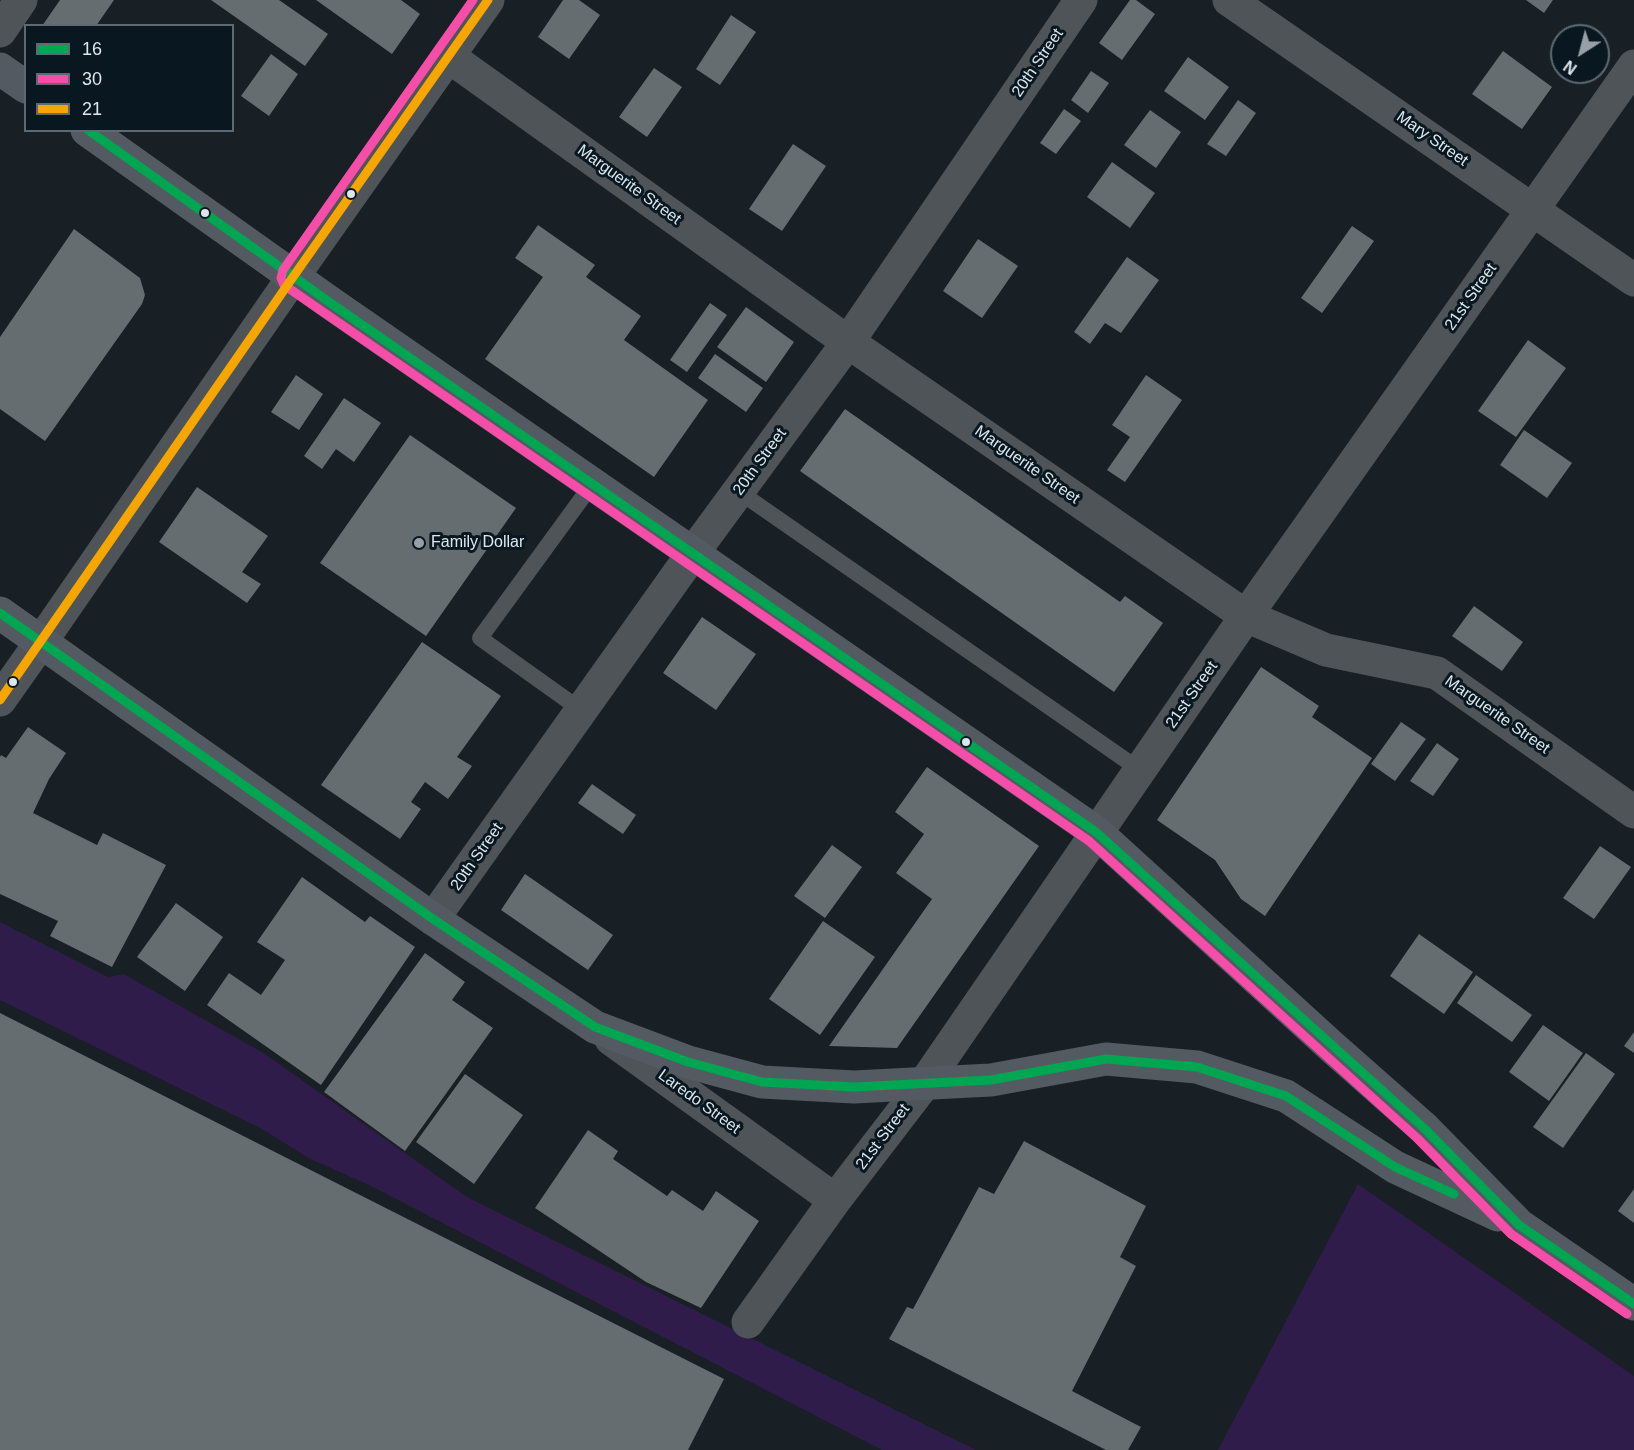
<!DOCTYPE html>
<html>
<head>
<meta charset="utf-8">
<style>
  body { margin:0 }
  #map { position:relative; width:1634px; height:1450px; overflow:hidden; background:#181f25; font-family:Helvetica,sans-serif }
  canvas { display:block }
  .legend { position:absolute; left:24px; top:24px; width:210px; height:108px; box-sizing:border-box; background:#091720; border:2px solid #5e6a72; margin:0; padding:8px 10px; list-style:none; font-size:18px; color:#dde6ed }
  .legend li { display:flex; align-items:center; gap:12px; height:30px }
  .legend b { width:30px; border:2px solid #5e6a72 }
  .north { position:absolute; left:1550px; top:24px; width:60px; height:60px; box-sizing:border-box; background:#091720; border:2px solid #5e6a72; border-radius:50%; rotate:216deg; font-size:16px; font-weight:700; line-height:24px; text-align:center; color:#dde6ed }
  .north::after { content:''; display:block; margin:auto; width:21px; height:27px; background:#98a0a7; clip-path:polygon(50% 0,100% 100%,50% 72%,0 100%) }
</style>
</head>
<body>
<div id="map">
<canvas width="1634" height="1450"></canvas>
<ul class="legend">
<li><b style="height:8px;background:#00a651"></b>16</li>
<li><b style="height:8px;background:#f54da8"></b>30</li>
<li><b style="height:8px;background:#f7a600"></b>21</li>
</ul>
<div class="north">N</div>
</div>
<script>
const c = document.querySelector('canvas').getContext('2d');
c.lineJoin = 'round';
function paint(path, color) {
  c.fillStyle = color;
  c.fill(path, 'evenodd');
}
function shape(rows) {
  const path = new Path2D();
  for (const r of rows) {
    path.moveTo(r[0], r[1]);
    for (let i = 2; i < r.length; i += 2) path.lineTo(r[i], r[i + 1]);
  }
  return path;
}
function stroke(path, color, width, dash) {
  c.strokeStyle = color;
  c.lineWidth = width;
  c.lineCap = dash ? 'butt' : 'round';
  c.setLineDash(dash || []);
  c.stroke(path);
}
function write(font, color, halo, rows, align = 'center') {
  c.font = font + ' Helvetica,sans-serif';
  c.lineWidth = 6;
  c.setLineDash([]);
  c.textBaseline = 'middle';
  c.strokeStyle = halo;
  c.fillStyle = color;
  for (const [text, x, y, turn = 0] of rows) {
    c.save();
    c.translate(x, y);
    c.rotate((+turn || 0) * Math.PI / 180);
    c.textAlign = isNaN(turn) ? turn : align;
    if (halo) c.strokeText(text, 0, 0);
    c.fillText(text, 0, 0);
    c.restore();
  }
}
const green = shape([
  [0,922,108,977,124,974,265,1054,467,1197,976,1450,882,1450,369,1185,308,1158,264,1130,0,1000],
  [1358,1184,1634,1376,1634,1450,1218,1450]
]);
const building = shape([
  [60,0,114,0,96,26,42,26],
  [211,0,279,0,328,34,305,66],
  [316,0,401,0,420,14,392,54],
  [563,0,579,0,600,15,569,59,538,37],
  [1130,0,1136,0,1155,14,1122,60,1099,43],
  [1526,0,1553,0,1544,13],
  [731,15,756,32,720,85,696,69],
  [1503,51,1552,87,1522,129,1472,94],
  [271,54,298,74,269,116,241,96],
  [1188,57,1229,87,1205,120,1164,91],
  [654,68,682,87,647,137,619,117],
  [1091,71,1109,83,1088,113,1071,100],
  [1238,100,1256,113,1226,156,1207,144],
  [1064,109,1081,121,1056,154,1040,143],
  [1150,110,1181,132,1156,168,1124,145],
  [793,144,826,166,782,231,749,209],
  [1112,162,1155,193,1130,228,1087,197],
  [538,225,595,265,586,277,641,316,624,340,708,400,654,477,485,359,543,277,515,258],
  [1352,226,1374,241,1322,313,1301,298],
  [74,229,140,278,145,295,142,304,45,441,0,409,0,337],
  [978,239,1018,266,982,318,943,291],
  [1127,257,1159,280,1121,333,1105,323,1090,344,1074,332],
  [710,303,727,315,687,372,670,360],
  [746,307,794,342,766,382,717,347],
  [1528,340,1566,368,1516,437,1478,411],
  [715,354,763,388,746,412,698,378],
  [296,375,323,394,299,430,271,412],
  [1146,375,1182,400,1125,482,1107,470,1130,437,1112,425],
  [344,398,381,423,354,462,336,449,322,469,304,456],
  [845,409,1120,602,1125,596,1163,623,1114,692,800,471],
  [1524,430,1572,463,1547,498,1500,465],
  [410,435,516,508,426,636,320,563],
  [197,487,268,536,242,572,261,584,247,603,159,542],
  [1474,606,1523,642,1502,671,1452,636],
  [702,617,756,654,716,710,663,673],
  [422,642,501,696,457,757,472,766,448,799,425,782,411,802,421,809,400,839,321,785],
  [1261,667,1319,706,1312,717,1372,758,1265,916,1241,899,1215,860,1157,820],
  [1401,722,1426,739,1395,781,1371,764],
  [28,727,66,753,49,779,33,813,97,845,103,833,166,865,112,967,50,936,58,921,0,894,0,757,1,755,6,758],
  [1437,743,1459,759,1433,796,1410,781],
  [927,767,1039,846,897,1048,829,1046,932,899,896,873,924,834,895,812],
  [592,784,636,815,623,834,578,803],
  [832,845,862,867,825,918,794,896],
  [1600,846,1631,867,1594,919,1563,898],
  [525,874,613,935,588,970,501,910],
  [302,877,365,922,370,916,415,947,321,1085,207,1005,229,973,261,995,285,960,257,942],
  [176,903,223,937,185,991,137,957],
  [823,921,875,957,820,1035,769,999],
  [1419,934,1473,972,1444,1014,1390,976],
  [425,953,465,982,452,1000,493,1028,405,1151,324,1092],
  [1476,975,1532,1015,1512,1042,1457,1003],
  [0,1013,724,1379,688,1450,0,1450],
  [1543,1025,1583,1053,1549,1101,1509,1072],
  [1634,1032,1634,1053,1624,1046],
  [1586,1053,1615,1074,1563,1148,1533,1127],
  [465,1074,523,1115,474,1184,416,1142],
  [588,1130,618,1151,613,1159,667,1196,672,1190,703,1211,716,1191,759,1221,701,1308,646,1282,535,1208],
  [1024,1141,1146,1206,1120,1257,1136,1266,1072,1391,1141,1427,1128,1450,1106,1450,889,1339,907,1307,913,1309,979,1187,994,1194],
  [1634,1189,1634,1223,1618,1211]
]);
const lane = shape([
  [738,491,1140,770],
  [581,710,480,638,593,483]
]);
const street = shape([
  [1229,0,1634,280],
  [0,31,21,0],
  [448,56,848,342,1246,616,1326,650,1437,673,1634,812],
  [0,700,41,642],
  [433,919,693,553,848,342,1081,0],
  [611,1039,835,1200],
  [748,1322,835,1200,924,1084,1246,616,1634,66]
]);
const secondary = shape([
  [41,642,293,277,488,0]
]);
const primary = shape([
  [0,69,26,87],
  [87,130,332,304,1096,832,1332,1047,1425,1129,1519,1225,1634,1304],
  [0,613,433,919,595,1027,688,1062,762,1082,854,1087,991,1080,1106,1059,1197,1067,1286,1096,1395,1167,1498,1215]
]);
const bus1 = shape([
  [88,130,332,304,1096,832,1425,1129,1519,1225,1634,1304],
  [0,613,433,919,595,1027,688,1062,762,1082,854,1087,991,1080,1106,1059,1197,1067,1286,1096,1395,1167,1454,1194]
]);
const bus2 = shape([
  [473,0,283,270,281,278,284,285,1089,841,1417,1138,1511,1234,1627,1314]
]);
const bus3 = shape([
  [0,700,293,277,488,0]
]);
const markers = [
  [351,194,5,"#dde6ed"],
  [205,213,5,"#dde6ed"],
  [419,543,6,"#98a0a7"],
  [13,682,5,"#dde6ed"],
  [966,742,5,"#dde6ed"]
];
const streetNames = [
  ["20th Street",1038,63,-56],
  ["Mary Street",1432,139,35],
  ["Marguerite Street",629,185,36],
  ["21st Street",1471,297,-55],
  ["20th Street",760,462,-54],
  ["Marguerite Street",1027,465,35],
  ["21st Street",1192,695,-55],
  ["Marguerite Street",1497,715,35],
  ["20th Street",477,857,-55],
  ["Laredo Street",699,1102,36],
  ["21st Street",883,1137,-53]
];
const poiNames = [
  ["Family Dollar",431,543]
];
paint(green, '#2f1c4a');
paint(building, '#656d71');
stroke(lane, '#4e5458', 16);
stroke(street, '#4e5458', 33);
stroke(secondary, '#4e5458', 33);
stroke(primary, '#545a62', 33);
stroke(bus1, '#00a651', 9);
stroke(bus2, '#f54da8', 9);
stroke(bus3, '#f7a600', 9);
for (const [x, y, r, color] of markers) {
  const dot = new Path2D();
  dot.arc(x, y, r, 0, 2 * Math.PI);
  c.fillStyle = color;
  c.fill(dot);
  stroke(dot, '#091720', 2);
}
write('16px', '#dde6ed', '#091720', streetNames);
write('16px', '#dde6ed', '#091720', poiNames, 'left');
</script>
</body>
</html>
